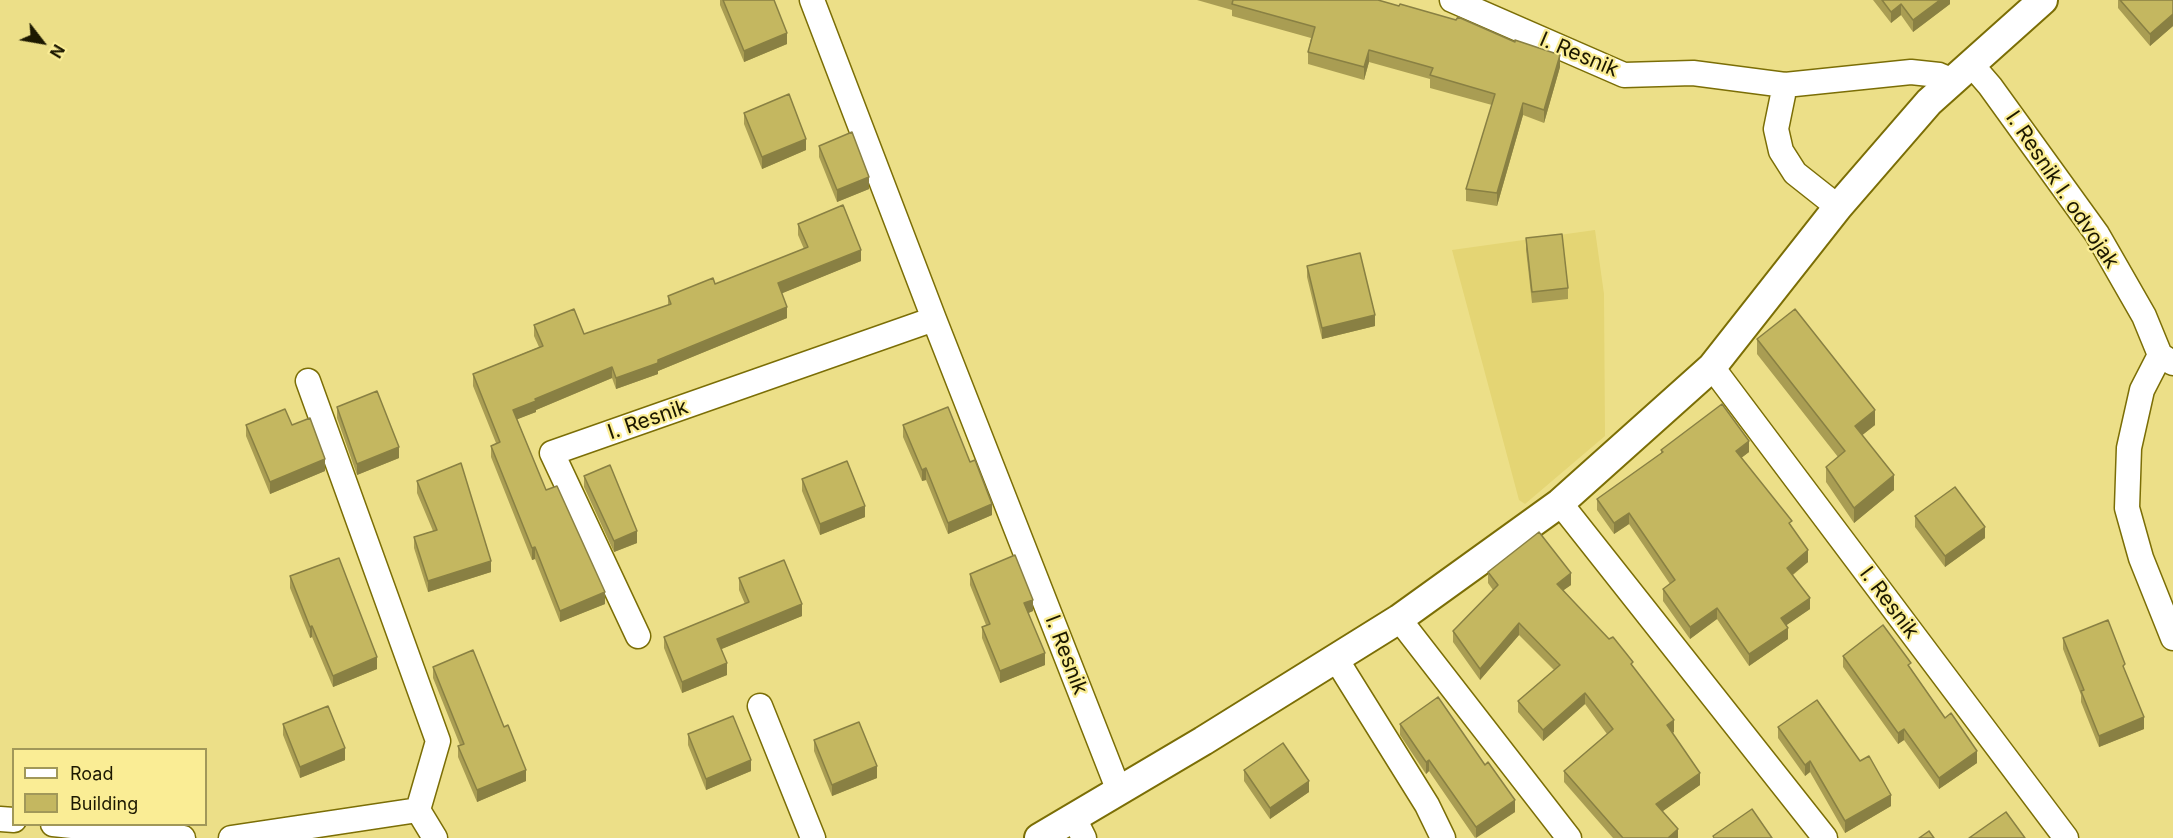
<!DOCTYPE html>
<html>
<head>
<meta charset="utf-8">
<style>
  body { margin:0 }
  #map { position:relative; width:2173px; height:838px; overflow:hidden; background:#ecdf88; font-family:Inter,sans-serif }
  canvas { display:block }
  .legend { position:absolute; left:12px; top:748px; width:195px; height:78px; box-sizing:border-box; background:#faed95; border:2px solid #a19859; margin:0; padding:8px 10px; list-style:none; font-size:18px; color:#1c1800 }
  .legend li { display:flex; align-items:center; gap:12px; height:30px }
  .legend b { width:30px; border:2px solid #a19859 }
  .north { position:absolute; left:12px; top:12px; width:60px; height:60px; -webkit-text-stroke:4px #faed95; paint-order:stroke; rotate:121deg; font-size:16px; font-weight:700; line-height:24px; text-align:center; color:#1c1800 }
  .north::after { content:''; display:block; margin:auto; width:21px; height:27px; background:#1c1800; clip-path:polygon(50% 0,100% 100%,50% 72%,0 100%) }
</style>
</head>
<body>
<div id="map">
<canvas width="2173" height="838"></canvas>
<ul class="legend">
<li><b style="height:8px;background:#fff"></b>Road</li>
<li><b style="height:16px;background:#c4b760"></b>Building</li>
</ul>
<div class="north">N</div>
</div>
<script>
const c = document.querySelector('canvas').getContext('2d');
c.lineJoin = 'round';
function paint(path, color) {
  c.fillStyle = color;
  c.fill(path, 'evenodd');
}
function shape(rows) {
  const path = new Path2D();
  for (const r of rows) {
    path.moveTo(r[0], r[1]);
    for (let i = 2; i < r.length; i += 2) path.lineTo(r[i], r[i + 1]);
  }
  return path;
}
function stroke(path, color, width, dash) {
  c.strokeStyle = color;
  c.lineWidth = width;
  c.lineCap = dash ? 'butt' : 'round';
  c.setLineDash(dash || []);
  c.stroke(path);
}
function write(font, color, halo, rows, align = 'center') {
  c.font = font + ' Inter,sans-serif';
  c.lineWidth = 4.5;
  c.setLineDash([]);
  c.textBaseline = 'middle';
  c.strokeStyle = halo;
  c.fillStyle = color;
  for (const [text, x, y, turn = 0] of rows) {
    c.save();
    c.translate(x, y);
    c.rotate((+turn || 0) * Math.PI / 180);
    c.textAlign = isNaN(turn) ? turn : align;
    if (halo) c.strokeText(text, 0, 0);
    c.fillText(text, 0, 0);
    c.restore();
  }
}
const built = shape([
  [1595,230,1604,294,1605,436,1525,504,1519,500,1452,250]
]);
const minor = shape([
  [812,0,934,319,1119,791],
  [1452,0,1624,75,1693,73,1785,85,1911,72,1939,75,1951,80],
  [1971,64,1990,86,2097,234,2144,316,2160,355,2173,363],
  [1785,85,1776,129,1781,151,1795,173,1838,207],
  [2160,355,2142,390,2129,448,2127,508,2141,558,2173,638],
  [1712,367,2066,838],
  [308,381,438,741,418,810,435,838],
  [1560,503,1825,838],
  [1399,619,1569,838],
  [638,636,552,453,934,319],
  [1336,659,1427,805,1443,838],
  [760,706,813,838],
  [1074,818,1084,838],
  [0,819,14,820],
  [53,824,183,838],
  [231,838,418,810]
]);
const tertiary = shape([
  [1039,838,1203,741,1399,619,1560,503,1712,367,1838,207,1929,102,2043,0]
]);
const wall = shape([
  [720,0,774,0,787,44,744,62,720,5],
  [1197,0,1378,0,1560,67,1544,123,1523,115,1497,206,1466,201,1466,189,1492,105,1430,88,1430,79,1369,62,1364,80,1308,64,1308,52,1311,38,1232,16,1232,10],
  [1873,0,1950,0,1950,4,1913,32,1901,15,1891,23],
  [2118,0,2173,0,2173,26,2150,46,2118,8],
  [744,113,806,150,762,169,744,124],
  [819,146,869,189,837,202,819,157],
  [798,224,861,261,782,293,787,318,658,371,658,374,616,389,612,378,536,410,536,412,517,419,546,490,605,604,560,622,535,559,532,560,491,457,491,446,496,443,473,386,473,374,539,347,534,336,534,325,584,334,668,305,668,296,715,284,804,249,798,235],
  [1526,238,1568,288,1568,299,1532,303,1526,250],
  [1307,266,1375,326,1322,339,1307,277],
  [1757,339,1875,425,1862,435,1894,490,1854,523,1826,482,1826,467,1838,457,1757,354],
  [337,407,399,458,357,475,337,418],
  [246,425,292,425,325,471,270,494,246,436],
  [903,425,970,462,992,515,948,534,926,480,922,481,903,437],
  [1661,450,1749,452,1741,458,1792,527,1808,562,1793,575,1810,609,1786,625,1788,639,1749,666,1717,619,1690,639,1663,601,1663,589,1670,584,1629,524,1614,534,1597,510,1597,499,1661,454],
  [584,476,637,543,614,552,584,487],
  [802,479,865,517,820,535,802,491],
  [417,481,491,572,428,592,414,548,414,537,433,531,417,493],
  [1915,516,1985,538,1945,567,1915,527],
  [1488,572,1571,585,1563,590,1633,666,1674,732,1672,733,1700,785,1662,811,1678,838,1613,838,1564,782,1564,771,1607,734,1585,704,1543,741,1518,712,1518,701,1554,670,1519,635,1480,680,1453,642,1453,631,1493,590,1488,583],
  [970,574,1033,611,1028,613,1045,665,1000,683,982,638,982,627,986,625,970,585],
  [290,576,377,669,333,687,312,637,310,638,290,588],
  [739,578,802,616,721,649,727,675,682,693,664,648,664,637,745,604,739,590],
  [2063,638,2125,672,2144,729,2099,747,2081,702,2081,695,2063,649],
  [1843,656,1911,669,1977,763,1939,789,1904,740,1898,744,1843,667],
  [433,667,504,727,526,781,477,802,458,757,458,746,460,745,433,678],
  [283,724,345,760,300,778,283,735],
  [1400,724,1485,765,1515,812,1475,838,1429,771,1426,774,1400,735],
  [1778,727,1891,806,1845,833,1810,772,1805,776,1778,738],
  [688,734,751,771,706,790,688,745],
  [814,740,877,778,832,796,814,751],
  [1244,770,1309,792,1270,819,1244,781]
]);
const shadedWall = shape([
  [1940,0,1950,0,1950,4,1913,32,1913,20],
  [1901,4,1901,15,1891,23,1891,12],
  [2173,14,2173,26,2150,46,2150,34],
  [787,33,787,44,744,62,744,51],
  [1369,50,1369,62,1364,80,1364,67],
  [1560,55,1560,67,1544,123,1544,110],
  [1523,103,1523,115,1497,206,1497,193],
  [806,139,806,150,762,169,762,157],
  [869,177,869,189,837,202,837,190],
  [861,250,861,261,778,295,778,283],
  [787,307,787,318,658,371,658,374,616,389,616,378],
  [1375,315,1375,326,1322,339,1322,328],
  [612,367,612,378,536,410,536,412,513,421,513,410,535,399],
  [1875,410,1875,425,1855,441,1855,426],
  [1749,441,1749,452,1736,462,1736,451],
  [399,447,399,458,357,475,357,464],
  [325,459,325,471,270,494,270,482],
  [926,468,926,480,922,481,922,470],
  [1894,475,1894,490,1854,523,1854,508],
  [992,504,992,515,948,534,948,523],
  [865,506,865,517,820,535,820,524],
  [1629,513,1629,524,1614,534,1614,523],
  [1985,527,1985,538,1945,567,1945,556],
  [637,531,637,543,614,552,614,541],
  [535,547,535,559,532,560,532,548],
  [1808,550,1808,562,1787,579,1787,568],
  [491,561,491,572,428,592,428,581],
  [1571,573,1571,585,1557,595,1557,584],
  [605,592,605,604,560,622,560,611],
  [1810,598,1810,609,1781,629,1781,618],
  [1033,600,1033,611,1024,615,1024,603],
  [802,604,802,616,717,651,717,639],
  [1717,608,1717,619,1690,639,1690,627],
  [1519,623,1519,635,1480,680,1480,669],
  [312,626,312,637,310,638,310,627],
  [1788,628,1788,639,1749,666,1749,654],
  [1045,653,1045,665,1000,683,1000,671],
  [377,657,377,669,333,687,333,676],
  [727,663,727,675,682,693,682,682],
  [1585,693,1585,704,1543,741,1543,730],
  [2144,717,2144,729,2099,747,2099,736],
  [1674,720,1674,732,1667,737,1667,725],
  [1904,729,1904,740,1898,744,1898,733],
  [345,748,345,760,300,778,300,767],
  [1977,751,1977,763,1939,789,1939,778],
  [751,760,751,771,706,790,706,779],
  [1429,760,1429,771,1426,774,1426,762],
  [1810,761,1810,772,1805,776,1805,765],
  [877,766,877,778,832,796,832,785],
  [526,770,526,781,477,802,477,790],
  [1700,773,1700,785,1656,816,1656,804],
  [1309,781,1309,792,1270,819,1270,808],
  [1891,795,1891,806,1845,833,1845,821],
  [1515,800,1515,812,1476,838,1476,827],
  [1678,829,1678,838,1668,838]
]);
const building = shape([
  [723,0,774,0,787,33,744,51,723,0],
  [1233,0,1378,0,1399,6,1400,4,1456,20,1458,17,1515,42,1515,40,1560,55,1544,110,1523,103,1497,193,1466,189,1495,94,1430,75,1433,68,1369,50,1364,67,1308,52,1315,27,1232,4,1233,0],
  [1882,0,1940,0,1913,20,1901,4,1891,12,1882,0],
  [2120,0,2173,0,2173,14,2150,34,2120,0],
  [789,94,806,139,762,157,744,113,789,94],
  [852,132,869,177,837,190,819,146,852,132],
  [843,205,861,250,778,283,787,307,658,360,658,363,616,378,612,367,535,399,536,401,513,410,546,490,557,486,605,592,560,611,535,547,532,548,491,446,500,442,473,374,543,346,534,325,574,309,584,334,671,304,668,296,713,278,715,284,808,247,798,224,843,205],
  [1562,234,1568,288,1532,292,1526,238,1562,234],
  [1360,253,1375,315,1322,328,1307,266,1360,253],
  [1795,309,1875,410,1855,426,1894,475,1854,508,1826,467,1845,451,1757,339,1795,309],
  [377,391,399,447,357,464,337,407,377,391],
  [1722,404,1749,441,1736,451,1792,521,1789,523,1808,550,1787,568,1810,598,1781,618,1788,628,1749,654,1717,608,1690,627,1663,589,1675,580,1629,513,1614,523,1597,499,1663,452,1661,450,1722,404],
  [948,407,970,462,975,460,992,504,948,523,926,468,922,470,903,425,948,407],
  [285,409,292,425,310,418,325,459,270,482,246,425,285,409],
  [847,461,865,506,820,524,802,479,847,461],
  [461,463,491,561,428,581,414,537,437,530,417,481,461,463],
  [610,465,637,531,614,541,584,476,610,465],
  [1955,487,1985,527,1945,556,1915,516,1955,487],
  [1539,532,1571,573,1557,584,1609,639,1613,637,1633,662,1631,664,1674,720,1667,725,1700,773,1656,804,1678,829,1668,838,1623,838,1564,771,1613,729,1585,693,1543,730,1518,701,1560,665,1519,623,1480,669,1453,631,1498,585,1488,572,1539,532],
  [1015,555,1033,600,1024,603,1045,653,1000,671,982,627,990,624,970,574,1015,555],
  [339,558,377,657,333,676,312,626,310,627,290,576,339,558],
  [784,560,802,604,717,639,727,663,682,682,664,637,749,602,739,578,784,560],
  [2108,620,2125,664,2123,666,2144,717,2099,736,2081,691,2084,690,2063,638,2108,620],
  [1883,625,1911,663,1908,665,1945,718,1951,713,1977,751,1939,778,1904,729,1898,733,1843,656,1883,625],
  [473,650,504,727,508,725,526,770,477,790,458,746,464,744,433,667,473,650],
  [1438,697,1485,765,1488,762,1515,800,1476,827,1429,760,1426,762,1400,724,1438,697],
  [1817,700,1860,761,1869,756,1891,795,1845,821,1810,761,1805,765,1778,727,1817,700],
  [328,706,345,748,300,767,283,724,328,706],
  [733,716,751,760,706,779,688,734,733,716],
  [859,722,877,766,832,785,814,740,859,722],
  [1283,743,1309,781,1270,808,1244,770,1283,743],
  [1752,809,1772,838,1714,838,1713,836,1752,809],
  [2006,812,2025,838,1969,838,2006,812],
  [1929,831,1934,838,1919,838,1929,831]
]);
const streetNames = [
  ["I. Resnik",1579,55,23],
  ["I. Resnik I. odvojak",2062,190,56],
  ["I. Resnik",648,420,-19],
  ["I. Resnik",1889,603,53],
  ["I. Resnik",1066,655,69]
];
paint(built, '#e4d574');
stroke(minor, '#7b6e06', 27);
stroke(tertiary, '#7b6e06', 32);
stroke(minor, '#fff', 24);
stroke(tertiary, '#fff', 28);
paint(wall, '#a99d53');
paint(shadedWall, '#898043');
paint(building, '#c4b760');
stroke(building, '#898043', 1.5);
write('21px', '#1c1800', '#faed95', streetNames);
</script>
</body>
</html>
